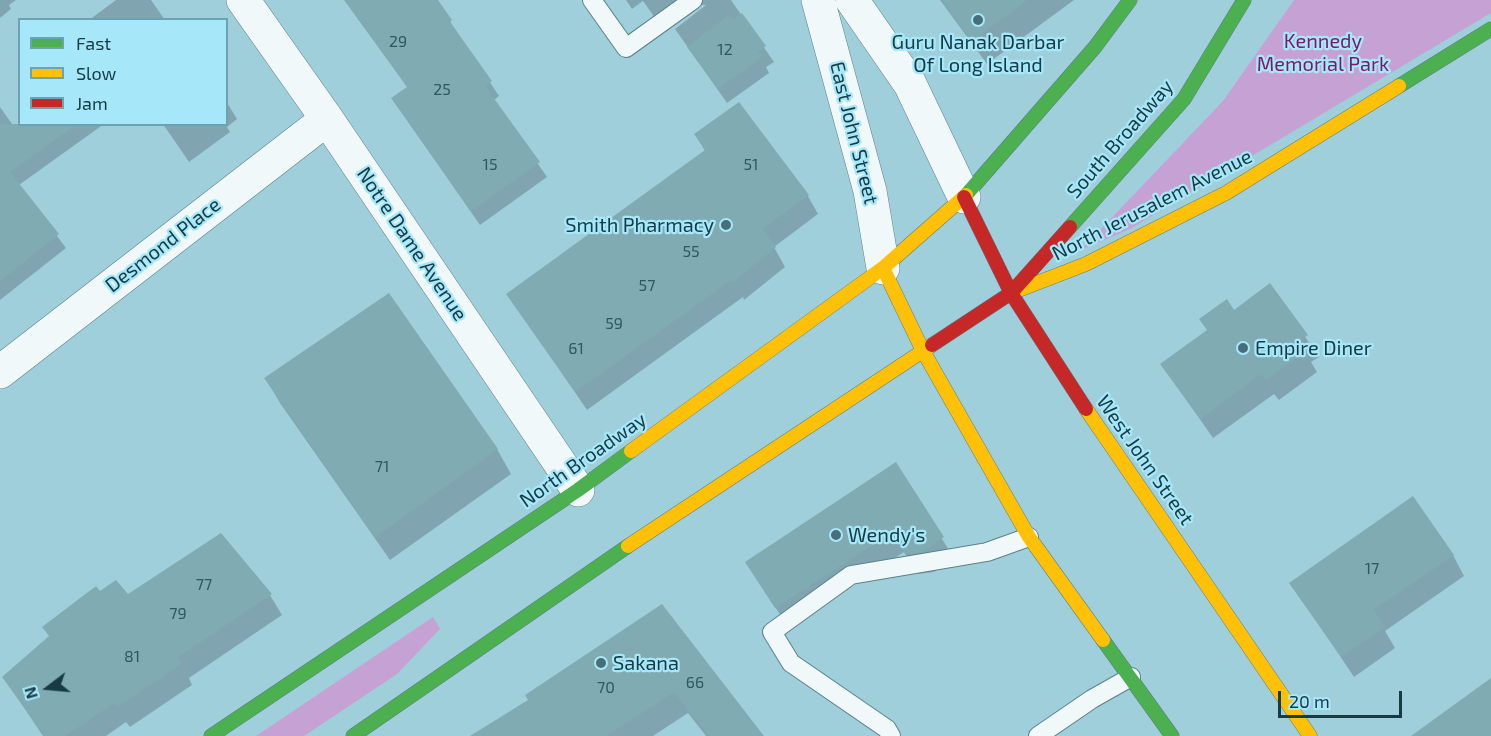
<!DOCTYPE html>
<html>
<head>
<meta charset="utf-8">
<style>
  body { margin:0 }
  #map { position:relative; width:1491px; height:736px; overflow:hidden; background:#a0cfdc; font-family:"Exo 2",sans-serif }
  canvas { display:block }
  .legend { position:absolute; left:18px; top:18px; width:210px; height:108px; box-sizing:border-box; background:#a6e8fa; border:2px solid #6ca3b1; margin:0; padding:8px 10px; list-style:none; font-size:18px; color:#163b44 }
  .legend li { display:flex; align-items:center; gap:12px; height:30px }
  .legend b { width:30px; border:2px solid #6ca3b1 }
  .north { position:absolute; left:18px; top:658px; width:60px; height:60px; -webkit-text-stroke:4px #a6e8fa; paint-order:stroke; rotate:254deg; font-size:16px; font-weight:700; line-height:24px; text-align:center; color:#163b44 }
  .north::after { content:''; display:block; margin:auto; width:21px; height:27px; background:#163b44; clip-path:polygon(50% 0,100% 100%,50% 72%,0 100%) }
  .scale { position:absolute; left:1278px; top:691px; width:124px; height:27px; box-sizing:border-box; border:3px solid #163b44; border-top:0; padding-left:8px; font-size:18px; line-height:21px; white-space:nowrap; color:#163b44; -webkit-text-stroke:4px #a6e8fa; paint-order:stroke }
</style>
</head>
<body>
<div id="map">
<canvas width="1491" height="736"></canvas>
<ul class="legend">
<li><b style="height:8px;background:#4caf50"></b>Fast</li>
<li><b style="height:8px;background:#ffc107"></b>Slow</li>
<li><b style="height:8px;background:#c62828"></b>Jam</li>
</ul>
<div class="north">N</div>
<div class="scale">20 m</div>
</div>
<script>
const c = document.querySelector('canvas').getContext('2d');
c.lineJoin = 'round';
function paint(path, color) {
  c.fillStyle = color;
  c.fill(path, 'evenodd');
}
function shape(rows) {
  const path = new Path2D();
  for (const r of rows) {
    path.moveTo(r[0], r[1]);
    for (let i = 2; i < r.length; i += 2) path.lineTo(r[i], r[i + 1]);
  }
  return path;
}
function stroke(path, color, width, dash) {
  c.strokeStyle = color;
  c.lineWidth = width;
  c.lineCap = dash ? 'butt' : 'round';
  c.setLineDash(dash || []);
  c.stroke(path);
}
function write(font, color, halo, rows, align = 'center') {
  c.font = font + ' "Exo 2",sans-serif';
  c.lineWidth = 4.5;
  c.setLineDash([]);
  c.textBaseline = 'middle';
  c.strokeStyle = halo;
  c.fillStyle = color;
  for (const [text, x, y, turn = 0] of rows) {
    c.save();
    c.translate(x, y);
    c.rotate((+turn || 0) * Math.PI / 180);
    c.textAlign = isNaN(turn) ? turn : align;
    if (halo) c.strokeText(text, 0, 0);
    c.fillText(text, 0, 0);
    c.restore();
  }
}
const green = shape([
  [1294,0,1491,0,1491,13,1130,229,1081,250,1223,101],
  [433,617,440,629,397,674,304,736,256,736]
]);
const shadow = shape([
  [0,0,16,0,9,5,11,9,0,18],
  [116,0,151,0,165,20,89,20],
  [344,0,436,0,499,96,494,100,547,177,480,225,402,113,408,88],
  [626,0,731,0,774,62,766,67,769,73,727,103,675,29,706,5,695,5,658,22,643,1,632,9],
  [940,0,1074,0,987,64],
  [226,101,237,119,227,127,230,132,189,162,163,124,226,124],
  [739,104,808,196,818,214,774,247,785,267,744,300,743,297,587,410,508,294,705,151,696,135],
  [0,107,17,131,25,124,104,124,19,185,66,248,0,300],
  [1270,286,1319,357,1311,362,1317,372,1279,400,1274,394,1213,438,1162,365],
  [266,379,497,449,511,474,390,560,280,403],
  [895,464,954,558,934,572,918,574,904,552,788,627,759,582],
  [1453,555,1464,576,1385,631,1395,648,1354,677,1291,583],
  [100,593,128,596,270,595,282,615,189,678,192,685,130,727,126,722,106,736,43,736,4,678],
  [662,606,762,736,706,736,688,713,653,736,475,736,530,701]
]);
const building = shape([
  [345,0,438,0,452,20,450,22,492,81,485,86,540,162,471,211,391,98,407,87],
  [942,0,1027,0,972,41],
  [742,13,766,46,757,53,762,57,718,89,687,47,729,15,734,20],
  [739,102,809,195,762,229,776,247,733,282,731,280,575,392,506,294,705,150,694,134],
  [0,124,77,124,10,172,59,234,0,281],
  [1270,283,1308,335,1299,341,1306,351,1266,380,1261,374,1200,419,1160,364,1207,330,1199,319,1227,299,1234,310],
  [389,293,498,449,375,537,264,378],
  [896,462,944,537,922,552,905,554,891,533,775,608,745,562],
  [1413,496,1454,555,1373,610,1385,627,1341,657,1289,583],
  [221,533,272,594,178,657,181,664,117,707,114,703,65,736,45,736,2,677,49,636,42,627,96,586,100,591,116,580,128,594],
  [662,604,764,736,709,736,674,692,606,736,470,736,528,700,525,695],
  [1491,678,1491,736,1411,736]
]);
const lane = shape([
  [592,0,626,48,693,0],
  [891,736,887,729,791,663,772,632,851,575,987,552,1029,537],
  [1038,736,1092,699,1131,677]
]);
const street = shape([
  [243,0,327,119,578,490],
  [818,0,870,191,883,268],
  [852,0,910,84,964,197],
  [0,372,327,119]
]);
const fast = shape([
  [1399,86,1491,29],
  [966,195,1095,47,1130,0],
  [1070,227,1184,99,1244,0],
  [1103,640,1172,736],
  [211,736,578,490,631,451],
  [353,736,628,546]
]);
const slow = shape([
  [883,268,923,351,1029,537,1103,640],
  [1011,293,1086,264,1226,193,1399,86],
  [1086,409,1310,736],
  [631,451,883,268,966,195],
  [628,546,932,345]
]);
const jam = shape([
  [964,197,1011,293,1086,409],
  [932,345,1011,293,1070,227]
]);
const markers = [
  [978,20,6,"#466f79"],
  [726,225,6,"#466f79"],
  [1243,348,6,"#466f79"],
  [836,535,6,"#466f79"],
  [601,663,6,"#466f79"]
];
const numberNames = [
  ["29",398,42],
  ["12",725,50],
  ["25",442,90],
  ["15",490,165],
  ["51",751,165],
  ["55",691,252],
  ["57",647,286],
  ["59",614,324],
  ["61",576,349],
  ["71",382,467],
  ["17",1372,569],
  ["77",204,585],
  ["79",178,614],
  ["81",132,657],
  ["66",695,683],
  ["70",606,688]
];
const parkNames = [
  ["Kennedy",1323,41],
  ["Memorial Park",1323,64]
];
const poiNames = [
  ["Guru Nanak Darbar",978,42,"center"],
  ["Of Long Island",978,65,"center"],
  ["Smith Pharmacy",714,225,"right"],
  ["Empire Diner",1255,348],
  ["Wendy's",848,535],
  ["Sakana",613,663]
];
const streetNames = [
  ["East John Street",854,133,76],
  ["South Broadway",1120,139,-49],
  ["North Jerusalem Avenue",1152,205,-27],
  ["Notre Dame Avenue",412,244,56],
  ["Desmond Place",163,245,-38],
  ["North Broadway",583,460,-35],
  ["West John Street",1145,460,55]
];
paint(green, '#c6a2d4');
paint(shadow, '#0003');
paint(building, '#80abb2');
stroke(lane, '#5b8088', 20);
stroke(street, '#5b8088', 34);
stroke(fast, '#5b8088', 15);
stroke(slow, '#5b8088', 15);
stroke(jam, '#5b8088', 15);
stroke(lane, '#f1f8fa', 18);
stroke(street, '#f1f8fa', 33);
stroke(fast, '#4caf50', 14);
stroke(slow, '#ffc107', 14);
stroke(jam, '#c62828', 14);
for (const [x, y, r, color] of markers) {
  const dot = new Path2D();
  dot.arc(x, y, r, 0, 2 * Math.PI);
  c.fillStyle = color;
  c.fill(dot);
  stroke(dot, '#a6e8fa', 2);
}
write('16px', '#305760', null, numberNames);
write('20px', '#7a1869', '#a6e8fa', parkNames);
write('20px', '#163b44', '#a6e8fa', poiNames, 'left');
write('20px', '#163b44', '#a6e8fa', streetNames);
</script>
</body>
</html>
